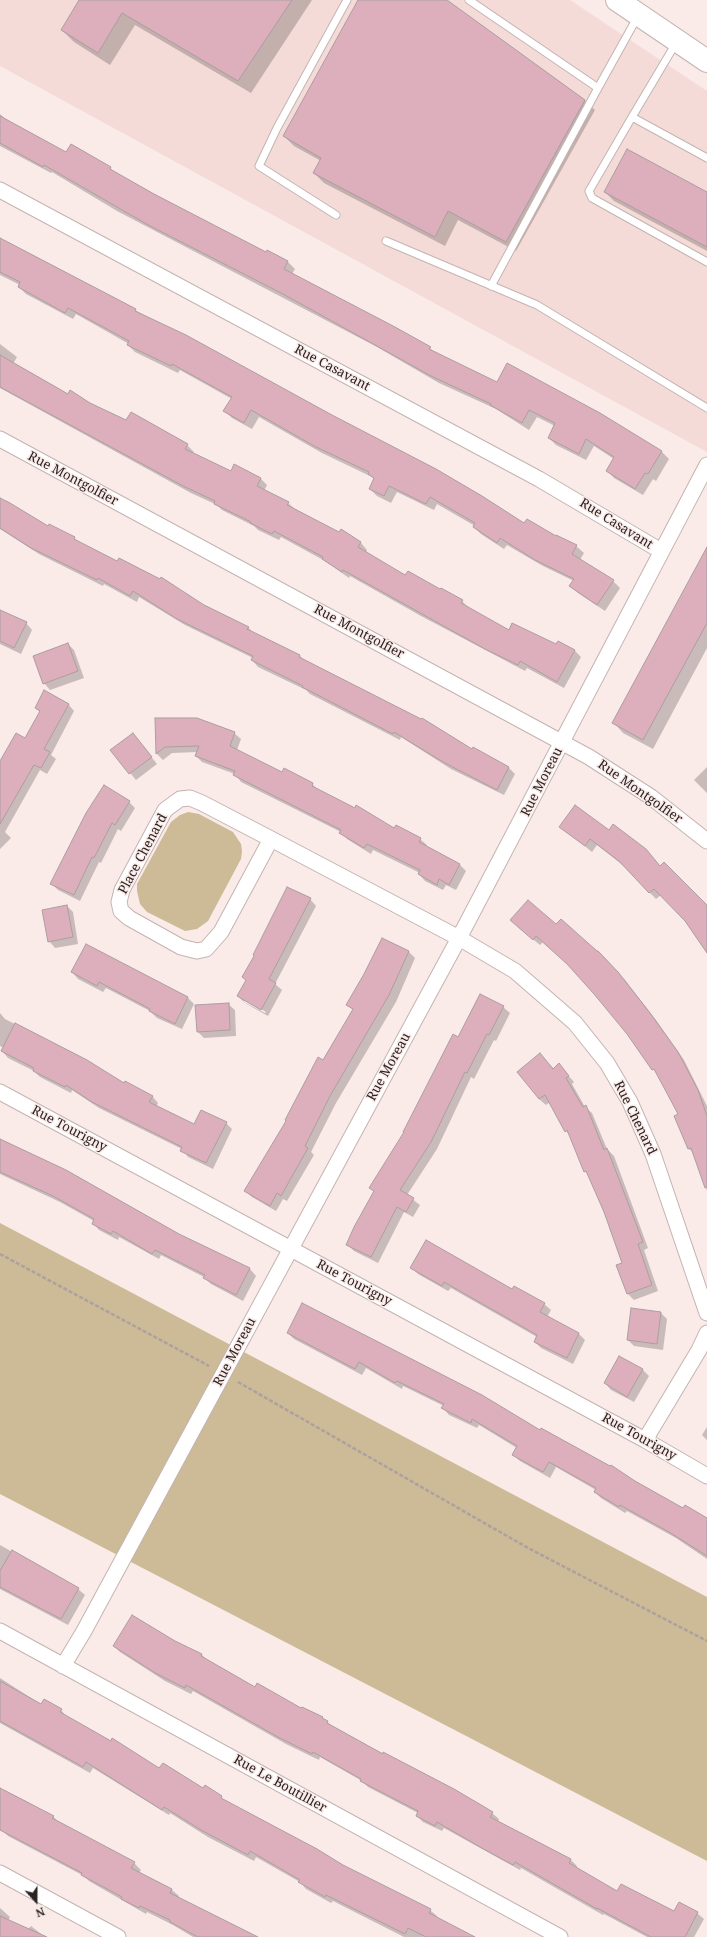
<!DOCTYPE html>
<html>
<head>
<meta charset="utf-8">
<style>
  body { margin:0 }
  #map { position:relative; width:707px; height:1937px; overflow:hidden; background:#faeae8; font-family:"Noto Serif",serif }
  canvas { display:block }
  .north { position:absolute; left:16px; top:1881px; width:40px; height:40px; -webkit-text-stroke:3px #faeae8; paint-order:stroke; rotate:159deg; font-size:11px; font-weight:700; line-height:16px; text-align:center; color:#292322 }
  .north::after { content:''; display:block; margin:auto; width:14px; height:18px; background:#292322; clip-path:polygon(50% 0,100% 100%,50% 72%,0 100%) }
</style>
</head>
<body>
<div id="map">
<canvas width="707" height="1937"></canvas>
<div class="north">N</div>
</div>
<script>
const c = document.querySelector('canvas').getContext('2d');
c.lineJoin = 'round';
function paint(path, color) {
  c.fillStyle = color;
  c.fill(path, 'evenodd');
}
function shape(rows) {
  const path = new Path2D();
  for (const r of rows) {
    path.moveTo(r[0], r[1]);
    for (let i = 2; i < r.length; i += 2) path.lineTo(r[i], r[i + 1]);
  }
  return path;
}
function stroke(path, color, width, dash) {
  c.strokeStyle = color;
  c.lineWidth = width;
  c.lineCap = dash ? 'butt' : 'round';
  c.setLineDash(dash || []);
  c.stroke(path);
}
function write(font, color, halo, rows, align = 'center') {
  c.font = font + ' "Noto Serif",serif';
  c.lineWidth = 3;
  c.setLineDash([]);
  c.textBaseline = 'middle';
  c.strokeStyle = halo;
  c.fillStyle = color;
  for (const [text, x, y, turn = 0] of rows) {
    c.save();
    c.translate(x, y);
    c.rotate((+turn || 0) * Math.PI / 180);
    c.textAlign = isNaN(turn) ? turn : align;
    if (halo) c.strokeText(text, 0, 0);
    c.fillText(text, 0, 0);
    c.restore();
  }
}
const built = shape([
  [0,0,570,0,707,91,707,452,0,66]
]);
const green = shape([
  [188,812,199,814,233,832,241,844,242,851,241,859,208,921,197,929,185,931,147,912,140,904,137,891,137,884,171,822,180,815],
  [0,1223,707,1597,707,1861,0,1494]
]);
const shadow = shape([
  [80,0,312,0,251,93,135,25,110,65,74,42,62,30],
  [359,0,445,0,585,101,595,110,516,251,458,220,445,246,324,183,314,173,321,161,294,146,284,136],
  [0,114,10,123,66,154,110,168,117,174,266,254,287,261,295,269,292,274,430,348,435,353,498,383,599,414,662,452,669,459,656,481,653,479,643,495,614,478,607,470,614,459,594,446,586,460,556,445,549,438,555,426,537,417,529,430,496,409,439,383,377,347,117,211,52,172,51,173,0,146],
  [605,192,707,193,707,251,614,201],
  [0,239,135,310,524,525,576,546,584,553,580,560,613,581,620,588,605,611,578,593,570,586,574,581,543,566,507,545,504,549,481,534,474,527,475,526,437,504,434,510,397,492,391,503,377,496,370,489,375,480,372,477,322,453,259,417,252,429,232,418,225,411,232,399,180,370,178,373,135,352,128,345,129,344,76,314,73,319,26,294,19,287,20,285,0,275],
  [0,344,17,357,13,364,69,395,126,422,187,445,194,452,192,454,231,472,260,478,267,485,264,491,288,503,295,509,339,533,341,530,361,543,367,550,366,553,406,576,462,601,469,608,509,631,574,650,581,657,564,688,527,668,525,671,421,616,350,576,349,578,325,561,281,537,279,540,258,530,254,526,222,510,217,505,191,493,0,388],
  [0,499,48,528,74,538,79,543,248,627,254,634,300,656,304,660,472,750,473,749,509,768,515,774,504,795,451,769,401,737,400,740,310,694,306,690,258,667,252,660,253,658,185,625,139,597,137,602,104,584,103,586,39,554,0,529],
  [707,549,707,648,653,749,623,733,614,723],
  [0,611,26,623,32,630,21,654,0,644],
  [68,644,74,650,84,678,50,690,44,683],
  [68,704,74,711,51,755,56,759,47,774,40,770,5,832,11,838,0,849,0,764,25,739,40,712,36,708],
  [156,719,234,733,241,739,237,750,283,773,312,784,318,790,395,830,420,839,427,845,426,847,460,865,466,871,456,890,446,885,443,890,425,881,419,874,420,873,373,850,371,854,347,839,341,832,241,782,235,774,202,762,196,756,197,752,172,753,163,760,157,754],
  [133,734,157,764,136,780,112,751],
  [707,767,707,793,694,780],
  [129,802,135,808,121,831,118,829,101,863,99,862,80,901,58,890,52,884],
  [561,827,661,867,707,906,707,951,686,921,661,895,656,899,625,867,597,845,592,852],
  [310,899,316,906,275,984,282,990,268,1016,245,1003,238,996],
  [244,999,266,1012,265,1013,244,1002],
  [67,906,73,912,78,944,55,948,49,941],
  [556,925,605,958,625,980,656,1020,684,1060,707,1106,707,1191,694,1153,689,1149,676,1116,679,1115,658,1075,654,1070,659,1066,571,967,543,942,540,945,518,927],
  [382,939,409,952,415,958,396,1002,336,1103,311,1152,314,1155,287,1201,283,1199,276,1211,252,1197,245,1191,353,1010,348,1005,365,975],
  [72,972,188,998,194,1004,182,1029,157,1018,150,1011,106,988,103,992,78,979],
  [228,1004,235,1010,236,1036,204,1038,198,1032],
  [503,1007,510,1013,496,1041,494,1040,474,1079,471,1077,437,1149,407,1195,420,1205,413,1217,404,1212,378,1263,354,1251,347,1244,375,1192,371,1188,405,1133,459,1038],
  [0,1013,5,1019,87,1061,124,1084,152,1096,158,1103,156,1107,194,1125,226,1123,232,1129,213,1169,188,1157,182,1149,99,1108,72,1090,71,1093,40,1077,34,1071,8,1058,2,1051,4,1048,0,1046],
  [540,1054,554,1069,559,1065,574,1082,572,1084,585,1107,592,1113,607,1149,614,1156,648,1248,644,1250,658,1291,634,1300,628,1294,623,1263,605,1211,590,1176,585,1171,570,1136,566,1131,550,1102,546,1105,539,1099],
  [0,1140,178,1235,250,1269,256,1276,243,1301,211,1284,204,1277,161,1255,159,1259,119,1237,118,1240,99,1230,93,1223,94,1221,60,1202,0,1174],
  [412,1268,513,1290,544,1304,551,1310,547,1317,579,1334,585,1340,573,1364,541,1348,535,1342,537,1337,451,1288,448,1291,418,1274],
  [661,1313,667,1319,663,1350,634,1346,628,1340],
  [288,1333,540,1431,684,1509,707,1520,707,1559,676,1538,627,1511,625,1513,601,1498,595,1492,596,1490,556,1467,550,1478,520,1461,513,1455,517,1448,479,1425,477,1428,449,1415,443,1408,444,1406,403,1386,402,1389,366,1368,362,1375,294,1339],
  [620,1357,643,1370,649,1376,634,1402,611,1390,605,1383],
  [707,1427,707,1440,702,1435],
  [0,1545,78,1589,85,1595,68,1625,0,1589],
  [174,1642,202,1655,208,1661,255,1689,323,1718,334,1728,383,1755,453,1790,492,1813,499,1819,498,1822,571,1860,577,1866,576,1868,618,1892,674,1913,697,1913,704,1919,694,1937,647,1937,604,1914,603,1915,521,1868,520,1870,444,1828,442,1831,423,1822,417,1816,418,1813,368,1787,362,1781,320,1757,319,1760,286,1744,193,1691,191,1694,165,1681,120,1652,114,1646],
  [0,1678,42,1705,61,1710,67,1717,160,1769,204,1789,205,1787,227,1802,343,1866,430,1910,437,1916,436,1918,473,1937,404,1937,333,1901,331,1903,306,1889,300,1882,256,1857,254,1861,208,1837,170,1813,169,1815,93,1768,90,1773,0,1723],
  [0,1789,24,1800,53,1816,59,1823,134,1863,141,1870,139,1873,172,1890,179,1896,178,1898,255,1937,193,1937,173,1925,147,1912,146,1914,89,1881,84,1876,8,1836,0,1828],
  [0,1908,10,1917,8,1921,28,1929,31,1926,45,1937,0,1937]
]);
const building = shape([
  [79,0,292,0,238,81,122,13,98,53,61,30,79,0],
  [358,0,447,0,585,100,506,242,448,211,435,237,313,173,321,158,283,136,358,0],
  [0,116,66,152,71,144,111,167,110,169,154,194,266,252,267,250,288,261,284,269,395,327,431,347,429,349,497,382,507,363,600,413,662,451,648,474,645,473,635,489,606,471,614,457,586,439,579,454,548,438,555,423,529,410,522,423,490,405,491,404,431,376,283,294,150,226,44,165,43,167,0,143,0,116],
  [627,149,707,192,707,247,604,192,627,149],
  [0,238,115,298,136,309,135,311,186,335,332,415,436,469,482,496,524,523,527,519,556,536,556,535,577,545,572,554,614,580,597,605,569,586,574,579,535,560,500,538,497,543,473,527,475,523,430,497,426,504,389,486,384,496,369,489,374,478,368,474,369,472,314,446,251,410,244,423,223,411,232,397,172,364,171,366,127,345,129,341,68,308,65,313,18,287,20,282,0,272,0,238],
  [0,355,68,394,70,390,90,403,126,420,131,412,188,444,185,449,231,471,234,464,261,478,257,486,289,502,287,505,339,532,341,529,361,542,358,547,405,575,408,571,440,589,441,588,463,600,461,603,509,630,512,623,556,644,558,641,575,650,557,682,520,661,518,665,485,649,343,570,342,572,322,559,323,557,274,531,272,534,250,523,251,522,214,504,215,501,183,486,0,387,0,355],
  [0,498,10,503,48,526,49,524,75,537,74,539,117,561,119,558,160,579,161,577,204,605,249,627,247,629,300,655,299,657,421,719,422,718,472,749,473,747,509,767,497,790,443,762,394,732,393,734,302,687,303,686,251,660,253,656,177,619,133,591,130,596,98,578,97,580,31,548,0,528,0,498],
  [707,547,707,623,643,740,612,723,707,547],
  [0,610,27,622,14,648,0,641,0,610],
  [68,643,78,671,43,684,33,656,68,643],
  [44,690,69,704,44,749,50,752,41,768,34,765,0,824,0,761,16,733,25,738,40,711,35,708,44,690],
  [155,718,197,718,235,732,230,746,282,772,284,768,313,783,312,786,355,808,356,805,394,828,396,825,421,838,419,842,460,864,449,885,439,879,437,885,418,874,420,870,367,844,364,848,339,833,341,830,233,775,235,771,195,756,199,746,165,747,156,754,155,718],
  [133,733,152,757,129,774,110,750,133,733],
  [104,785,130,801,115,825,112,823,94,858,92,857,74,895,50,884,86,813,104,785],
  [575,805,609,830,613,824,646,849,660,866,664,862,707,905,707,953,685,921,654,889,649,893,619,861,590,839,585,846,559,827,575,805],
  [287,887,311,898,269,979,276,983,261,1010,237,996,246,980,242,977,254,956,253,955,287,887],
  [528,900,556,924,561,919,597,951,598,951,618,972,650,1013,678,1052,698,1090,707,1116,707,1187,705,1188,691,1148,688,1149,674,1116,678,1114,654,1069,652,1070,627,1034,594,994,567,964,536,936,533,940,510,920,528,900],
  [67,905,73,937,48,942,42,910,67,905],
  [382,938,409,951,389,995,330,1096,305,1146,308,1148,281,1196,277,1193,270,1206,244,1191,286,1121,285,1120,318,1057,323,1060,353,1009,346,1005,364,974,382,938],
  [86,944,188,997,175,1024,149,1011,150,1009,99,982,97,986,71,972,86,944],
  [480,994,504,1006,489,1035,487,1034,467,1073,465,1072,431,1142,400,1190,414,1198,406,1212,397,1207,371,1257,346,1245,354,1227,374,1191,369,1188,404,1132,403,1132,453,1034,458,1037,480,994],
  [229,1003,230,1030,197,1032,195,1005,229,1003],
  [15,1023,87,1060,124,1083,125,1081,153,1096,149,1102,194,1124,201,1110,227,1122,206,1163,180,1151,182,1147,92,1102,66,1085,65,1087,33,1071,34,1068,1,1051,15,1023],
  [540,1053,553,1069,559,1063,569,1076,566,1078,583,1107,586,1105,604,1150,607,1148,643,1242,638,1244,652,1285,627,1294,616,1265,622,1263,604,1212,586,1171,584,1172,567,1130,565,1132,545,1095,539,1099,517,1072,540,1053],
  [0,1139,66,1170,179,1234,250,1268,236,1295,203,1278,205,1275,155,1250,152,1254,113,1231,111,1234,92,1224,94,1219,53,1196,0,1172,0,1139],
  [426,1240,512,1289,514,1286,545,1303,540,1312,579,1333,567,1358,534,1342,537,1335,444,1282,442,1286,410,1268,426,1240],
  [302,1303,482,1395,540,1430,541,1428,610,1466,611,1465,635,1481,683,1508,685,1505,707,1518,707,1556,669,1532,620,1505,619,1507,594,1492,596,1488,549,1462,543,1472,512,1455,517,1446,472,1419,471,1423,441,1408,444,1404,397,1381,395,1383,359,1362,355,1369,287,1333,302,1303],
  [631,1308,661,1312,657,1344,627,1340,631,1308],
  [619,1356,643,1369,627,1397,604,1383,619,1356],
  [12,1550,79,1588,61,1619,0,1587,0,1571,12,1550],
  [132,1615,175,1641,202,1654,201,1656,255,1687,257,1683,301,1708,302,1707,323,1717,322,1718,328,1721,327,1723,383,1754,383,1752,454,1789,493,1812,490,1817,571,1859,569,1863,617,1891,621,1884,674,1911,679,1902,698,1912,685,1937,651,1937,597,1908,597,1909,515,1862,513,1865,480,1847,437,1822,435,1826,416,1816,418,1811,360,1781,361,1779,313,1752,312,1754,278,1737,186,1685,185,1688,157,1674,113,1646,132,1615],
  [0,1681,41,1704,44,1699,62,1709,60,1712,111,1741,112,1738,159,1768,163,1763,203,1788,205,1785,222,1796,221,1798,317,1849,343,1865,431,1909,429,1913,475,1937,426,1937,408,1928,405,1934,326,1895,325,1897,298,1882,300,1880,250,1851,248,1855,201,1830,164,1807,162,1810,86,1762,83,1767,0,1721,0,1681],
  [0,1788,54,1816,52,1818,135,1862,131,1868,172,1889,170,1893,258,1937,198,1937,170,1922,170,1920,140,1906,139,1908,121,1899,122,1897,81,1875,82,1873,0,1830,0,1788],
  [0,1916,47,1937,0,1937,0,1916]
]);
const path = shape([
  [0,1254,209,1366],
  [238,1382,528,1548,707,1641]
]);
const service = shape([
  [469,0,598,88,638,16],
  [676,43,632,117,707,158],
  [632,117,589,191,592,198,707,262],
  [336,215,259,166,277,128,347,0],
  [386,241,537,305,707,408],
  [491,286,598,88]
]);
const minor = shape([
  [0,190,539,479,661,551],
  [0,439,589,757,651,797,707,841],
  [271,839,221,932,206,949,197,951,181,947,129,918,121,911,119,902,122,890,165,810,180,799,190,798,202,803,271,839,459,938,515,971,575,1023,607,1063,630,1102,653,1154,707,1313],
  [0,1092,645,1440,707,1476],
  [645,1440,699,1350,707,1333],
  [0,1631,560,1937],
  [63,1666,84,1631,459,938,707,465],
  [0,1873,118,1937]
]);
const primary = shape([
  [617,0,707,61]
]);
const streetNames = [
  ["Rue Casavant",332,368,28],
  ["Rue Montgolfier",73,479,28],
  ["Rue Casavant",616,524,32],
  ["Rue Montgolfier",359,632,28],
  ["Rue Moreau",542,782,-63],
  ["Rue Montgolfier",640,792,35],
  ["Place Chenard",143,854,-62],
  ["Rue Moreau",389,1067,-61],
  ["Rue Chenard",635,1118,64],
  ["Rue Tourigny",69,1129,28],
  ["Rue Tourigny",354,1283,28],
  ["Rue Moreau",235,1352,-62],
  ["Rue Tourigny",639,1437,29],
  ["Rue Le Boutillier",280,1784,29]
];
paint(built, '#f4dbd8');
paint(green, '#ccbb96');
paint(shadow, '#0003');
paint(building, '#ddafbd');
stroke(building, '#ab9da1', 1);
stroke(service, '#c3b4b2', 9);
stroke(minor, '#c3b4b2', 17);
stroke(primary, '#c3b4b2', 24);
stroke(path, '#ada09f', 2.5, [4, 2]);
stroke(service, '#fff', 7);
stroke(minor, '#fff', 15);
stroke(primary, '#fff', 22);
write('13px', '#292322', '#faeae8', streetNames);
</script>
</body>
</html>
